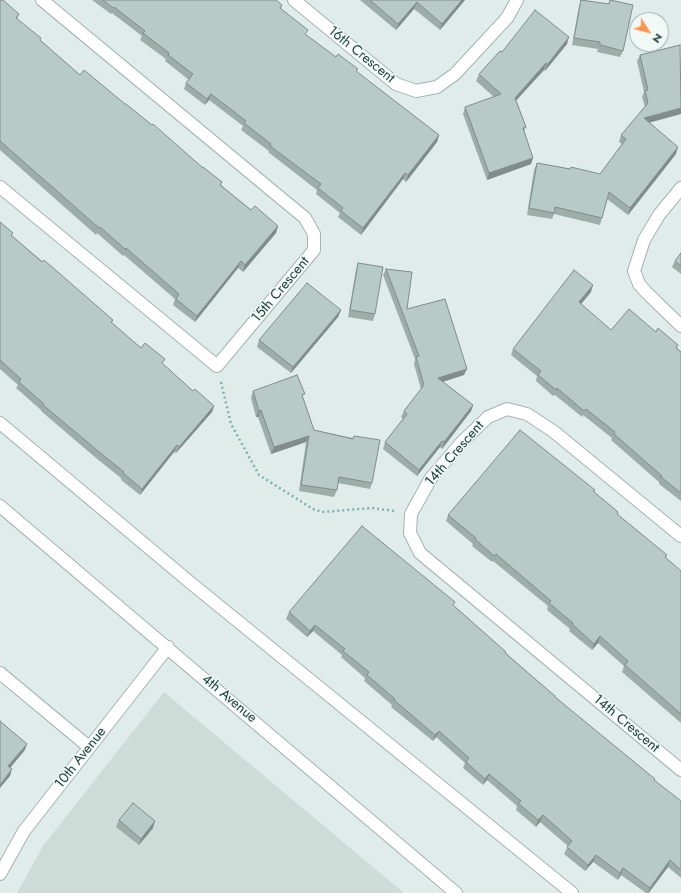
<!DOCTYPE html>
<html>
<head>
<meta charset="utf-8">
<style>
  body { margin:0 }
  #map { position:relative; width:681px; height:893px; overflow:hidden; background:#e0ece9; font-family:Jost,sans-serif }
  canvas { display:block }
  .north { position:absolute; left:629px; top:12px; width:40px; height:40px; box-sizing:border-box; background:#f0f9f6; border:1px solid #9cafab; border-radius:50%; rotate:126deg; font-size:11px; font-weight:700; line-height:16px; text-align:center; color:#1e3f3b }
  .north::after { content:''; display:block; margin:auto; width:14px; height:18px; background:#ff944b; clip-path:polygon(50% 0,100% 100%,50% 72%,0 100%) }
</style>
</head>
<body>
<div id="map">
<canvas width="681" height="893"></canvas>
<div class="north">N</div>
</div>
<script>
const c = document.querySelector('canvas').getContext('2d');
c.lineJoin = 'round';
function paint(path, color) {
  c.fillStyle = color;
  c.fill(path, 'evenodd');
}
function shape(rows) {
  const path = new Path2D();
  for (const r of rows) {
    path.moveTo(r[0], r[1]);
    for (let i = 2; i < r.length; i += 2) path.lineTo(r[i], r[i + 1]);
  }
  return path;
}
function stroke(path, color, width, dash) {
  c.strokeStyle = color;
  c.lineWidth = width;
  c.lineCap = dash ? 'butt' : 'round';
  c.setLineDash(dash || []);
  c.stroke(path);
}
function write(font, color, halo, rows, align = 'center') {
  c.font = font + ' Jost,sans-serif';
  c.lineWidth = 3;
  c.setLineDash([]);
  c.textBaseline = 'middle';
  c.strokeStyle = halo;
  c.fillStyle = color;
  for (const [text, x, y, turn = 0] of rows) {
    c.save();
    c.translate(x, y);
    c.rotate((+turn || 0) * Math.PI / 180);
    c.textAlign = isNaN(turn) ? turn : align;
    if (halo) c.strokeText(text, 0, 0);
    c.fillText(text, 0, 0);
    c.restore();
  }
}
const built = shape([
  [164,692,404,893,17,893,43,846]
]);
const path = shape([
  [221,382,231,424,259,475,313,509,322,512,372,508,394,511]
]);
const minor = shape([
  [294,0,396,84,416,91,437,87,455,74,507,18,517,0],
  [0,187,217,366,314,250,314,234,305,218,42,0],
  [681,188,659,215,644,240,634,271,639,284,646,292,681,326],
  [0,423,192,584,572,893],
  [0,506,456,893],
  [681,536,553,431,527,414,507,409,488,417,462,442,431,478,411,514,410,533,420,553,681,770],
  [0,673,89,747],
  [0,874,24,831,168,647]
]);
const wall = shape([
  [0,0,19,14,17,20,40,40,80,75,125,104,203,168,222,182,221,185,251,210,278,226,276,233,243,272,238,268,195,322,173,305,175,299,124,255,123,256,97,233,96,235,0,150],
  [92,0,276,0,282,5,281,9,306,35,336,57,356,72,439,135,437,142,406,182,403,179,361,235,338,217,340,213,316,194,317,190,268,152,269,151,241,130,243,126,209,100,205,105,184,89,186,83,189,80,165,61,166,59,140,40,142,36,112,13,111,14],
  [360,0,465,0,440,30,414,9,396,30],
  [581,0,609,4,610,0,623,51,620,57,597,52,598,49,572,45,579,6],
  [567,44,545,71,544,70,516,100,526,127,524,131,531,164,487,180,463,114,465,107,494,97,476,81,479,74,502,52],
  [680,45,649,123,676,154,628,215,607,199,602,218,600,225,554,214,552,219,527,215,534,170,537,163,600,174,622,144,619,142,621,135,645,107,642,97,644,92,637,61,640,55],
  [0,222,12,236,113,320,112,323,141,348,163,364,193,391,214,406,212,412,176,453,174,452,140,495,121,480,121,478,96,458,41,411,41,410,16,388,18,385,0,369],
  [681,253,681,274,672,267,675,261],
  [358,263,375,314,373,321,348,317,356,270],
  [386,269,407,309,464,375,443,382,473,405,471,411,442,449,440,447,417,476,383,449,385,442,403,419,401,417,404,411,421,389,414,364,415,359,383,275],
  [591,292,581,304,611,330,656,332,678,345,677,348,681,352,681,501,659,484,659,482,611,440,612,438,583,415,582,417,555,395,553,396,536,381,537,376,511,355,513,349],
  [341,310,338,317,291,373,257,347,259,340],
  [253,391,303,398,314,430,353,438,354,436,372,483,370,489,338,483,337,490,334,497,299,491,306,442,271,454,258,417,256,417,251,398],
  [595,490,594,492,618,512,617,514,667,555,666,558,681,571,681,723,622,672,624,666,598,643,592,650,569,631,570,629,547,610,548,606,493,561,492,562,472,546,473,544,446,521,448,515],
  [454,606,506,652,506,653,555,697,655,781,681,801,681,878,668,867,649,893,646,893,621,875,618,880,593,862,585,871,564,854,568,846,540,822,536,827,516,810,517,806,487,780,483,785,463,768,465,763,436,737,433,741,391,707,392,705,364,681,365,678,341,657,342,655,313,631,307,637,286,619,289,612],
  [119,820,153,828,139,845,116,827]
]);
const shadedWall = shape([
  [462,0,465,0,440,30,442,24],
  [417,2,414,9,396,30,398,24],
  [569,37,567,44,545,71,547,65],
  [546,63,544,70,513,104,515,98],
  [211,94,209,100,205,105,207,99],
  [681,108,681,114,641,125,644,118],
  [439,135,437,142,406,182,408,175],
  [678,147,676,154,628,215,630,208],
  [533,158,531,164,487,180,489,173],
  [405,173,403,179,361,235,363,228],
  [278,226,276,233,243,272,245,265],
  [241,261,238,268,195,322,197,316],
  [593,285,591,292,577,309,579,302],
  [341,310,338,317,291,373,293,367],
  [467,369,464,375,435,384,438,378],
  [473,405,471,411,442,449,444,442],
  [214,406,212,412,176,453,179,447],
  [261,410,258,417,256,417,259,411],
  [309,436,306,442,271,454,274,447],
  [442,441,440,447,417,476,419,470],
  [177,445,174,452,140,495,142,489],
  [315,625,313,631,307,637,310,631],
  [600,636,598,643,592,650,594,644],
  [439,731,436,737,433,741,435,735],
  [27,744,25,750,6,773,8,766],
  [12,769,10,776,0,788,0,785],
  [489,774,487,780,483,785,485,779],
  [543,815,540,822,536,827,538,820],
  [155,821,153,828,139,845,141,839],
  [596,855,593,862,585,871,588,865],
  [670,860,668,867,648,893,650,888],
  [623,868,621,875,618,880,620,873]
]);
const building = shape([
  [0,0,3,0,19,14,16,18,41,38,40,40,80,75,84,70,125,104,126,104,152,125,153,124,203,168,203,167,222,182,220,185,251,210,255,206,278,226,245,265,241,261,197,316,176,299,179,294,126,248,125,249,100,227,99,228,0,141,0,0],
  [103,0,276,0,282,5,280,8,308,30,305,34,336,57,338,54,358,69,356,71,439,135,408,175,405,173,363,228,341,211,343,208,318,188,321,184,270,146,271,144,244,123,246,121,211,94,207,99,186,83,193,74,168,55,169,53,143,33,145,31,114,7,113,8,103,0],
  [370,0,462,0,442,24,417,2,398,24,370,0],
  [581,0,609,4,610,0,633,5,623,51,600,45,600,42,574,38,581,0],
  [535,10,569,37,547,65,546,63,515,98,526,127,523,128,533,158,489,173,465,107,501,94,479,74,500,51,502,52,535,10],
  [680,45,681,108,644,118,678,147,630,208,609,192,602,218,555,207,554,213,529,208,537,163,570,169,571,167,600,174,626,139,621,135,648,103,645,91,648,90,640,55,680,45],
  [0,222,13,233,11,235,42,262,44,260,113,320,111,322,141,348,145,343,165,359,162,363,193,391,195,389,214,406,179,447,177,445,142,489,123,473,124,472,98,451,43,405,44,404,19,382,21,379,0,360,0,222],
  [681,253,681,266,675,261,681,253],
  [358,263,383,267,375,314,350,310,358,263],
  [386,269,412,272,407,309,445,299,467,369,438,378,473,405,444,442,442,441,419,470,385,442,407,414,404,411,424,385,416,357,419,356,386,269],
  [574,270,593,285,579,302,611,330,629,309,656,332,658,328,678,345,676,348,681,352,681,493,661,477,662,476,614,434,615,432,586,409,584,411,557,388,556,390,538,375,541,371,513,349,574,270],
  [307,283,341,310,293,367,259,340,307,283],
  [297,375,305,394,302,395,314,430,353,439,354,436,380,440,372,483,339,477,337,490,301,485,309,436,274,447,261,410,259,411,253,391,297,375],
  [520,430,595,490,593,491,618,512,617,514,667,555,665,557,681,571,681,714,625,665,628,661,600,636,594,644,572,624,573,623,549,603,551,601,496,554,494,556,475,539,476,538,448,515,520,430],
  [362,526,455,602,453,605,506,652,505,653,555,696,555,697,655,779,654,780,681,801,681,870,670,860,650,888,623,868,620,873,596,855,588,865,567,847,572,841,543,815,538,820,518,803,521,801,489,774,485,779,466,762,469,758,439,731,435,735,394,700,395,699,367,675,369,672,343,651,345,649,315,625,310,631,289,612,362,526],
  [0,721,27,744,8,766,12,769,0,785,0,721],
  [133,803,155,821,141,839,119,820,133,803]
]);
const streetNames = [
  ["16th Crescent",361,55,39],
  ["15th Crescent",281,290,-50],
  ["14th Crescent",455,454,-49],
  ["4th Avenue",229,699,40],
  ["14th Crescent",626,724,40],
  ["10th Avenue",81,758,-52]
];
paint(built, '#cedcd8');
stroke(minor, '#a2b5b1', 14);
stroke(path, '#7cb4ab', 2.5, [2, 3]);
stroke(minor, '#fff', 12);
paint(wall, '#9daea9');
paint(shadedWall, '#808d8a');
paint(building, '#b7cac5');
stroke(building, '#808d8a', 1);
write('14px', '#1e3f3b', '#f0f9f6', streetNames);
</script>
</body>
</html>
